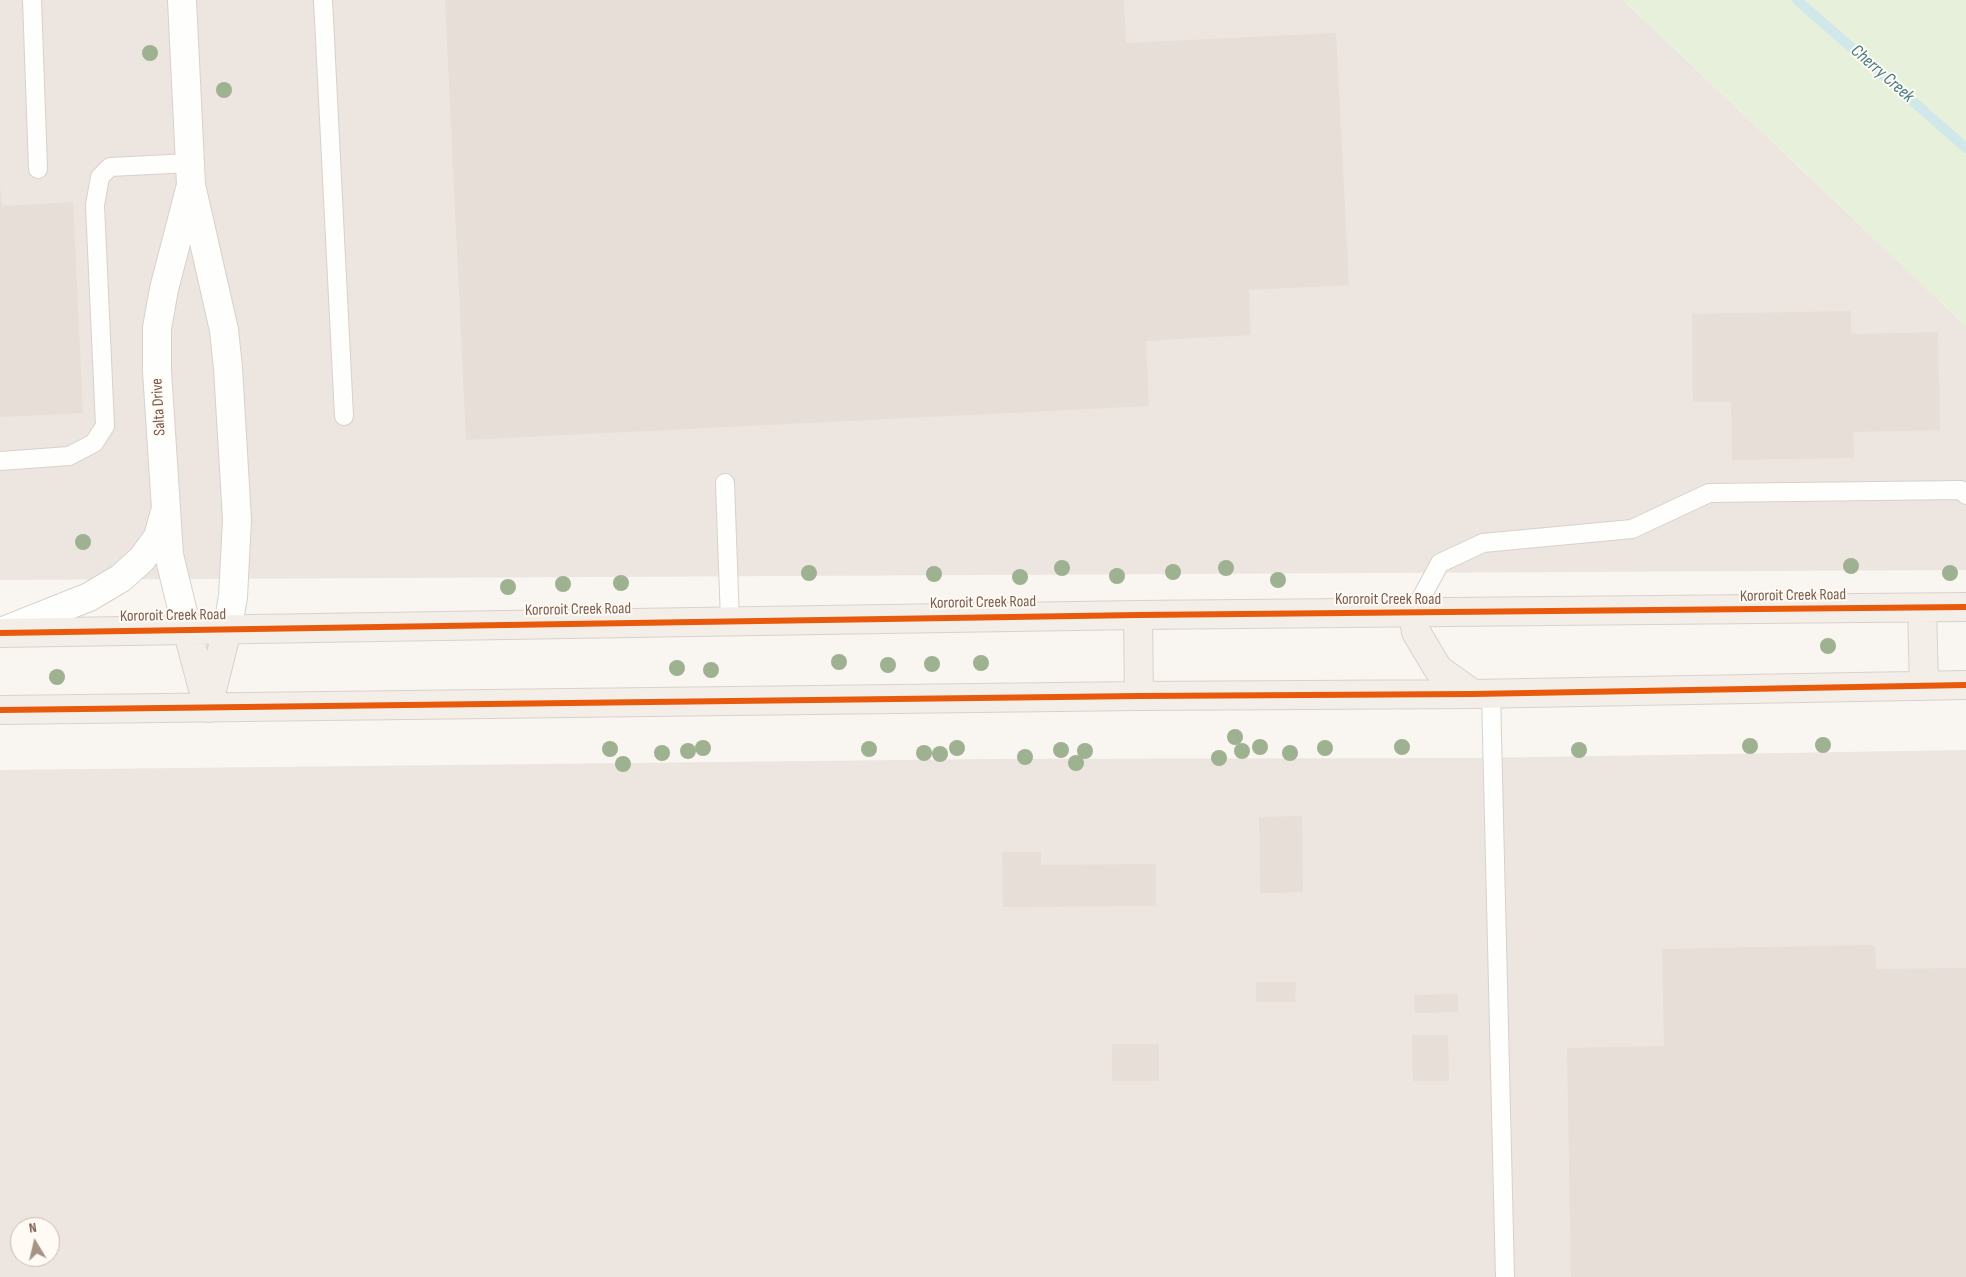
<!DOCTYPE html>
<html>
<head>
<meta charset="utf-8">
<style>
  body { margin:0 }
  #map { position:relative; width:1966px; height:1277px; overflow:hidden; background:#f9f5f0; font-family:"Sofia Sans Condensed",sans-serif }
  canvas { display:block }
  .north { position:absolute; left:10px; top:1217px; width:50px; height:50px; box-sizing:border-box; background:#fffaf3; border:1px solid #cabbb1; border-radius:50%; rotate:351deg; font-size:14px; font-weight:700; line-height:20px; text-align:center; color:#7a5c4d }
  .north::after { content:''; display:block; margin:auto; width:18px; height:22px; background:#a69286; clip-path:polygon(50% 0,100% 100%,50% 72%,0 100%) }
</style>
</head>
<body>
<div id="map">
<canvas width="1966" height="1277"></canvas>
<div class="north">N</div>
</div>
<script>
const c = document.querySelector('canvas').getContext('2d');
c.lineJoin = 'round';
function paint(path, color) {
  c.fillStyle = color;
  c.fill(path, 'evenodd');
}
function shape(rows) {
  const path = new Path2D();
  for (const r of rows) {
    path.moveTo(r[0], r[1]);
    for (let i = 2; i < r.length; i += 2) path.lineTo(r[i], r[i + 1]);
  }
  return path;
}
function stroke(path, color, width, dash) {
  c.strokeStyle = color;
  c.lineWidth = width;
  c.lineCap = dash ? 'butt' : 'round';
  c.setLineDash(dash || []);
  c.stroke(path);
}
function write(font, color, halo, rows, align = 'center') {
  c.font = font + ' "Sofia Sans Condensed",sans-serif';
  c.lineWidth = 4;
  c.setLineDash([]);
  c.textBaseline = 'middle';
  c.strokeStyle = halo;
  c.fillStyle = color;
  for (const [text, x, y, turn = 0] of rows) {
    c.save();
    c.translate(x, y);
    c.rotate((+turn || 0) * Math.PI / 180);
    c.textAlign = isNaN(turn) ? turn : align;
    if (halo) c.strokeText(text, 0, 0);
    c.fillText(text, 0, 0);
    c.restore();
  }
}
const industrial = shape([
  [0,0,1623,0,1966,326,1966,570,0,580],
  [1966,750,1966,1277,0,1277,0,770,992,759,1475,758],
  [20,1227,50,1227,50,1257,20,1257]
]);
const green = shape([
  [1623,0,1966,0,1966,326,1719,91]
]);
const stream = shape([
  [1797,0,1966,148]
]);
const building = shape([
  [445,0,1124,0,1126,43,1336,33,1349,285,1249,290,1251,335,1146,341,1149,406,466,440],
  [0,186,2,206,73,202,83,413,0,417],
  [1851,311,1851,334,1938,332,1940,430,1853,432,1854,458,1732,460,1731,402,1693,402,1692,314],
  [1302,816,1303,892,1260,893,1259,817],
  [1002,852,1041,852,1041,865,1156,864,1156,906,1003,907],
  [1875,945,1876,969,1966,968,1966,1277,1571,1277,1567,1048,1664,1046,1662,949],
  [1256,982,1296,982,1295,1002,1256,1002],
  [1458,994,1458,1012,1415,1013,1414,995],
  [1412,1035,1448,1035,1449,1081,1413,1081],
  [1112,1044,1159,1044,1159,1081,1112,1081]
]);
const service = shape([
  [32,0,38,169],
  [323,0,344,416],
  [0,461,69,456,94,443,105,426,95,205,100,177,110,167,190,163],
  [725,483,730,621],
  [1413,613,1440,563,1483,543,1632,529,1709,493,1961,490,1966,495],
  [1491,694,1505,1277]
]);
const minor = shape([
  [182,0,191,185,224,330,228,368,237,520,233,597,227,630],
  [187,629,169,555,157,371,157,328,164,289,190,189],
  [1,632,89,597,121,578,142,559,158,537,164,515]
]);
const primary = shape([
  [1922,608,1924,686],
  [1413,613,1416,632,1438,669,1473,694],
  [1138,615,1139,696],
  [187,629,208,708],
  [0,633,1138,615,1966,607],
  [208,706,227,630],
  [0,710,1139,696,1473,694,1966,685]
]);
const cycleway = shape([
  [0,633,1138,615,1966,607],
  [0,710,1139,696,1473,694,1966,685]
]);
const trees = [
  [150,53],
  [224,90],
  [83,542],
  [1851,566],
  [1062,568],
  [1226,568],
  [1173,572],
  [809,573],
  [1950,573],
  [934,574],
  [1117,576],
  [1020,577],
  [1278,580],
  [621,583],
  [563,584],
  [508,587],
  [1828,646],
  [839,662],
  [981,663],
  [932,664],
  [888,665],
  [677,668],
  [711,670],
  [57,677],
  [1235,737],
  [1823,745],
  [1750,746],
  [1260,747],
  [1402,747],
  [703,748],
  [957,748],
  [1325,748],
  [610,749],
  [869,749],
  [1061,750],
  [1579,750],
  [688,751],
  [1085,751],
  [1242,751],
  [662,753],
  [924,753],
  [1290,753],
  [940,754],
  [1025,757],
  [1219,758],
  [1076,763],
  [623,764]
];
const streetNames = [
  ["Salta Drive",159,407,-93],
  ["Kororoit Creek Road",1793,596,-1],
  ["Kororoit Creek Road",1388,600],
  ["Kororoit Creek Road",983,603,-1],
  ["Kororoit Creek Road",578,610,-1],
  ["Kororoit Creek Road",173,616,-1]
];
const waterNames = [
  ["Cherry Creek",1882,74,41]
];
paint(industrial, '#ede5e0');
paint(green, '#e7f0db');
stroke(stream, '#d0e8ea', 10);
paint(building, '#e6ded7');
stroke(service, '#d7d1cb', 20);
stroke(minor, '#d7d1cb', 30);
stroke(primary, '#dad1cc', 30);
stroke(service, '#fefefd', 18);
stroke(minor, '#fefefd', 28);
stroke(primary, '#f3eee8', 28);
stroke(cycleway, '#e8590c', 6);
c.fillStyle = '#9eb190';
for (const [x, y] of trees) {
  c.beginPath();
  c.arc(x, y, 8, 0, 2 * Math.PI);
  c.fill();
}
write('16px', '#7a5c4d', '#fffaf3', streetNames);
write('italic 18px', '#437c86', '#fffaf3', waterNames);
</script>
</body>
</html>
